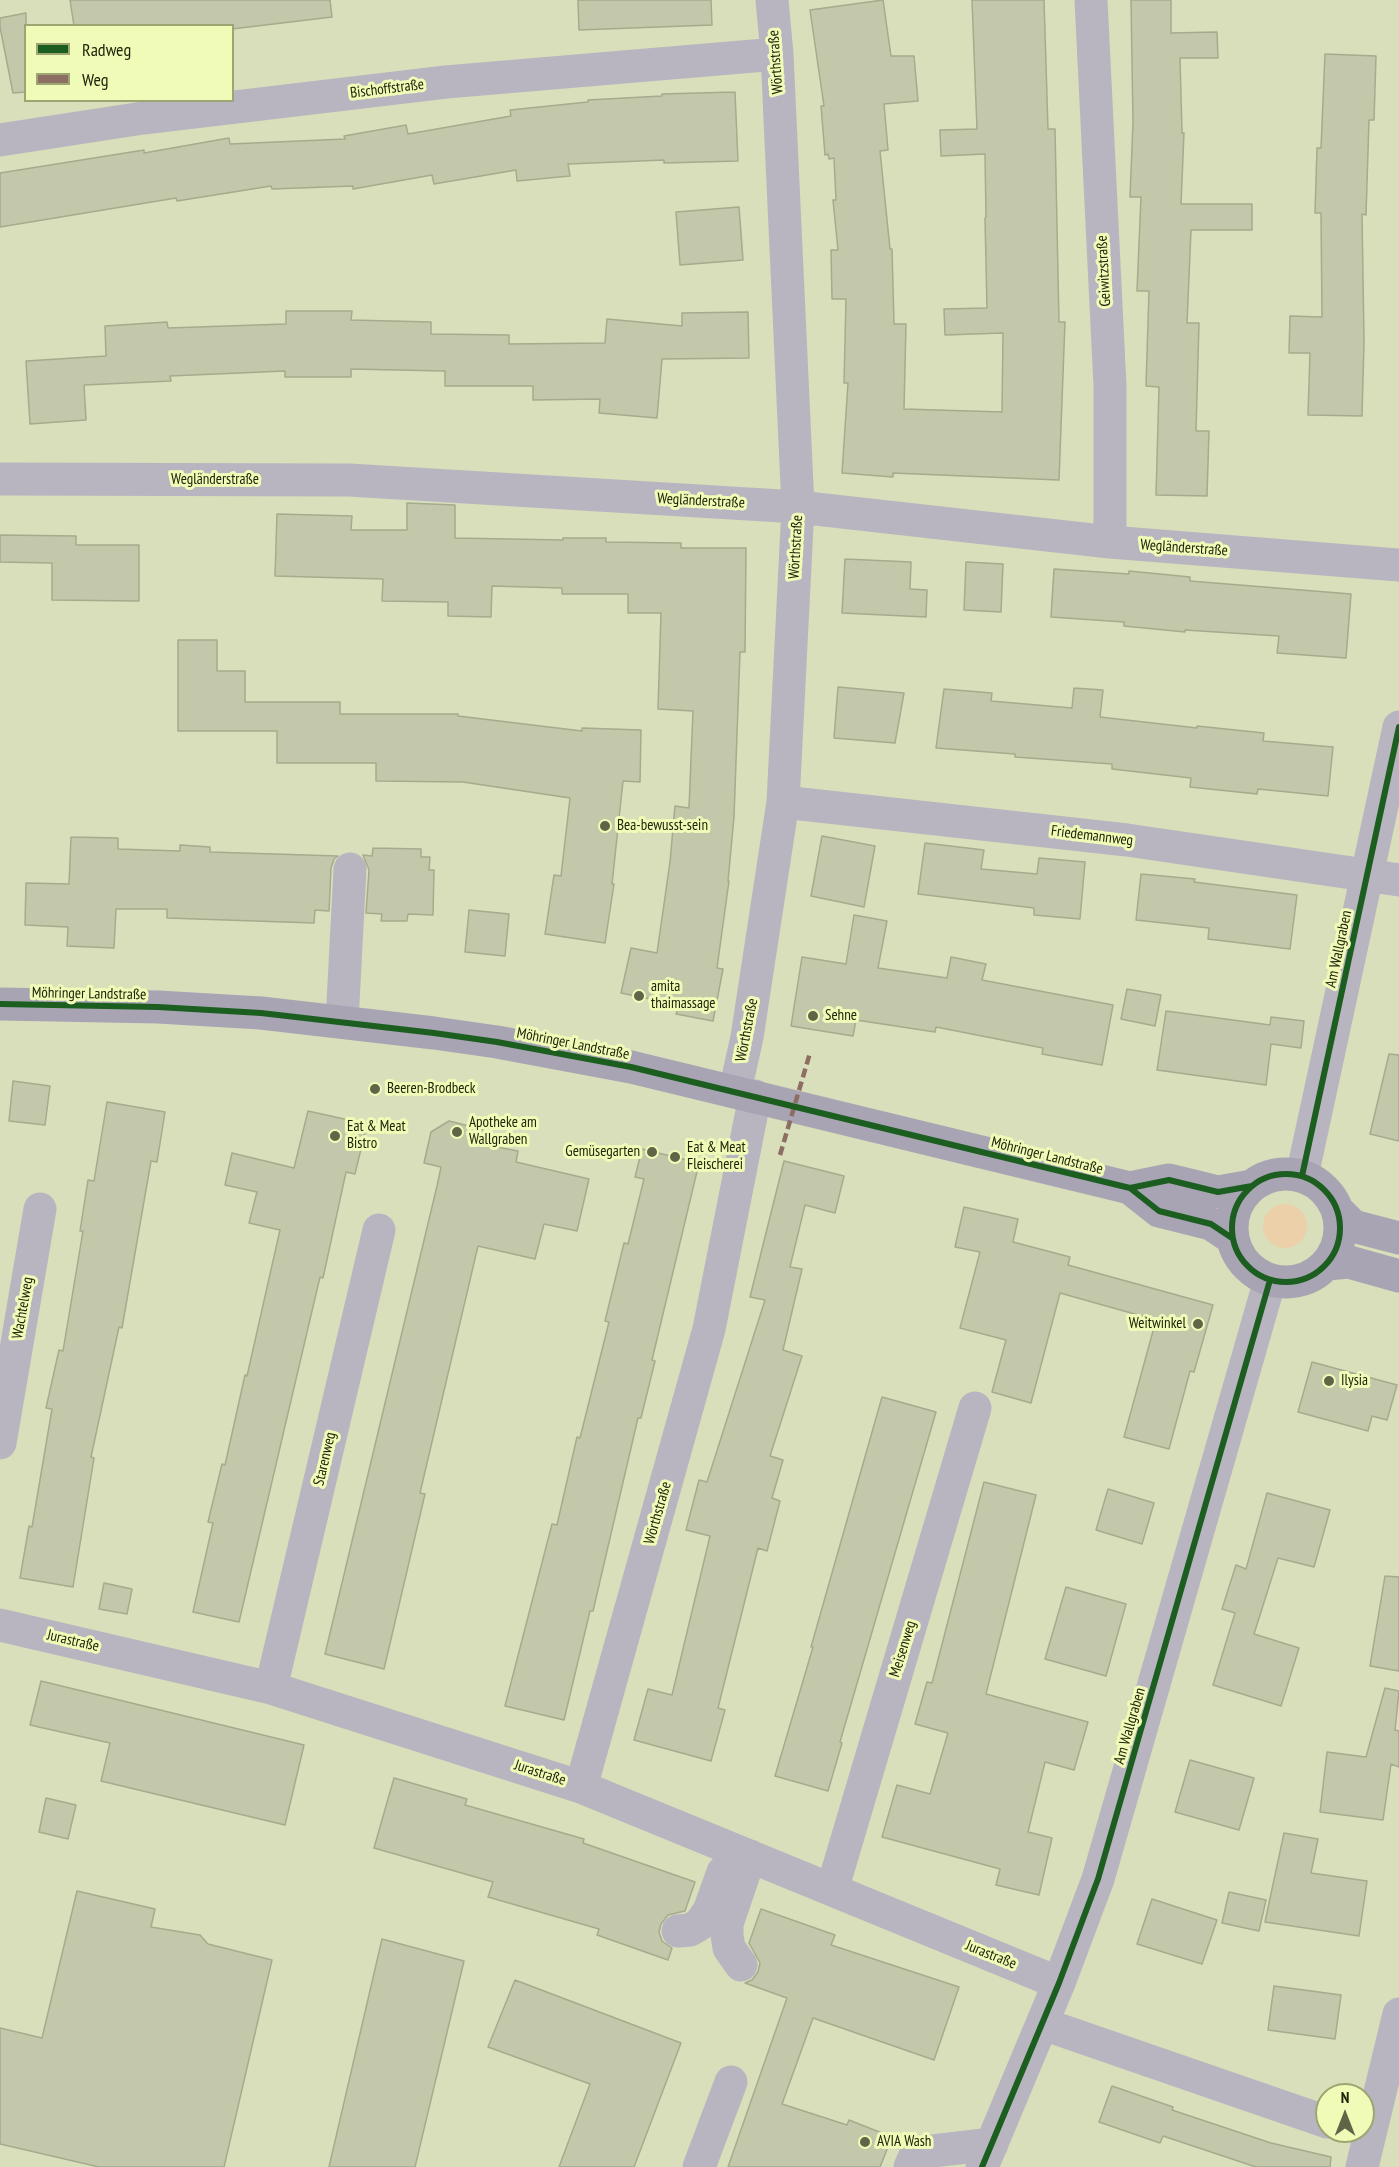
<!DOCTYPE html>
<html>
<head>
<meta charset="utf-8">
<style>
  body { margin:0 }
  #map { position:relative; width:1399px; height:2167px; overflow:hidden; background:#d8dfba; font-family:"PT Sans Narrow",sans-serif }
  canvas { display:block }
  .legend { position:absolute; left:24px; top:24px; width:210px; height:78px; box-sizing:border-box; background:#f0fbb8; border:2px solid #9da572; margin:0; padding:8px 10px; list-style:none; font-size:18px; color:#21240a }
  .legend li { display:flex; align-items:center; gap:12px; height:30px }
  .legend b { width:30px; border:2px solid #9da572 }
  .north { position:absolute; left:1315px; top:2083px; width:60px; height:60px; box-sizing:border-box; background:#f0fbb8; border:2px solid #9da572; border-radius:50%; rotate:0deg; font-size:16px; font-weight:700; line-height:24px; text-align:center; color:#21240a }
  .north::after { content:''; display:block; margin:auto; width:21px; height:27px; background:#616548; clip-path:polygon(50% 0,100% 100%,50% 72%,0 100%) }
</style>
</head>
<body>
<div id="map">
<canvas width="1399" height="2167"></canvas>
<ul class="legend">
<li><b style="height:8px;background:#1b5e20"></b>Radweg</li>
<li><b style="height:8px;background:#8d6e63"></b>Weg</li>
</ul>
<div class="north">N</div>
</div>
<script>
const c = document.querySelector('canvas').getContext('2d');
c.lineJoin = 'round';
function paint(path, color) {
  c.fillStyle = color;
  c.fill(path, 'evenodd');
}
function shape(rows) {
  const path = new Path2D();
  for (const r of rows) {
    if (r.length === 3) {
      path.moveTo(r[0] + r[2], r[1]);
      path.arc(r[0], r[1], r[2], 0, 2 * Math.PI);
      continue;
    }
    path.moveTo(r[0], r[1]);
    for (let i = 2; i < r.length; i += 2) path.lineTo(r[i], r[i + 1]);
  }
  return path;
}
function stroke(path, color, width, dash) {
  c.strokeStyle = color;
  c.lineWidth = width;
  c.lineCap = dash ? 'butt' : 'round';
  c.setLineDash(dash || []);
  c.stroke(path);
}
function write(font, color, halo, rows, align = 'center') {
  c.font = font + ' "PT Sans Narrow",sans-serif';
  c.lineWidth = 6;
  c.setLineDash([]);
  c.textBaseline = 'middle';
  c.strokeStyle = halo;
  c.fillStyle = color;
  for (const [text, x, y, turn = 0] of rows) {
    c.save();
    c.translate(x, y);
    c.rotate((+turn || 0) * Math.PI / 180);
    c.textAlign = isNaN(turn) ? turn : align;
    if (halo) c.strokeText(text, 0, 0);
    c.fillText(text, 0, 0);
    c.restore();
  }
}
const green = shape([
  [1285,1226,22]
]);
const building = shape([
  [70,0,330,0,332,17,232,29,232,26,74,26,70,0],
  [578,0,711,0,712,25,579,30,578,0],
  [883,0,891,56,914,56,918,101,884,104,888,150,880,151,890,249,892,249,894,324,906,324,904,409,1002,412,1003,333,945,335,944,309,987,308,985,218,986,217,985,154,941,156,940,130,977,129,972,0,1044,0,1048,129,1055,129,1059,322,1065,322,1059,480,893,473,893,477,842,473,848,383,844,383,846,299,832,299,831,250,838,250,833,200,836,200,834,158,829,159,828,154,825,155,821,106,824,106,810,10,883,0],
  [1131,0,1171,0,1171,33,1217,32,1218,58,1180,58,1182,133,1184,133,1181,204,1252,204,1252,230,1191,230,1187,323,1199,323,1196,431,1209,431,1207,496,1156,495,1159,387,1146,386,1149,291,1137,291,1141,197,1130,197,1133,122,1131,0],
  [26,13,26,92,13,93,0,27,0,18,26,13],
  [1325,54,1376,56,1374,120,1369,120,1366,215,1362,214,1364,341,1362,416,1308,415,1310,353,1289,353,1290,316,1322,317,1321,213,1315,213,1317,148,1321,148,1325,54],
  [735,92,738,161,664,163,664,160,568,164,570,176,517,181,516,170,434,184,432,175,353,189,353,186,272,189,271,186,177,201,176,198,0,227,0,173,144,150,144,153,229,138,230,144,345,139,344,136,406,125,408,134,511,116,510,110,588,102,588,100,662,96,662,94,735,92],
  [739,207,743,260,680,265,676,212,739,207],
  [286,311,352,311,351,320,431,322,431,334,509,335,509,344,605,343,607,319,682,326,682,313,748,312,749,358,662,359,657,418,599,413,600,399,533,400,533,386,445,386,445,371,351,369,351,377,285,377,285,371,170,376,171,381,84,385,86,420,30,424,26,361,106,356,105,326,167,322,168,328,286,324,286,311],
  [407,503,455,505,455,538,563,540,563,538,606,538,606,542,681,543,681,548,746,548,745,652,740,652,734,817,728,881,729,881,717,968,723,969,713,1021,676,1014,679,1005,621,993,631,948,657,953,670,862,675,806,689,808,693,711,658,709,661,613,628,613,628,594,562,594,562,588,492,586,491,617,448,616,448,602,382,601,383,579,275,576,277,514,352,516,351,530,407,530,407,503],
  [0,535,76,536,76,545,139,545,139,601,52,600,52,563,0,562,0,535],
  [845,559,911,562,910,589,927,590,926,617,842,613,845,559],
  [966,562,1003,564,1001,612,964,610,966,562],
  [1054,569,1129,574,1129,571,1190,577,1190,581,1351,594,1346,658,1277,653,1279,636,1185,630,1185,632,1124,626,1124,622,1051,617,1054,569],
  [178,640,217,640,217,671,245,671,245,702,340,702,340,714,458,714,458,716,582,731,582,728,641,730,640,782,623,781,612,884,614,884,605,943,545,934,554,875,561,876,570,798,463,782,376,781,376,763,277,763,277,731,178,731,178,640],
  [838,687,904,693,895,743,834,738,838,687],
  [1074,688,1103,690,1100,717,1197,728,1197,726,1264,733,1263,741,1333,747,1328,796,1258,789,1257,794,1190,787,1191,778,1112,769,1112,764,1015,757,1015,754,936,748,944,689,992,693,991,701,1072,708,1074,688],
  [822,836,875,846,864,907,811,896,822,836],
  [71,837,118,838,118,849,180,851,180,845,210,847,210,852,338,856,334,859,331,868,329,911,315,910,314,923,167,918,167,909,116,909,114,948,67,946,68,927,25,925,26,883,69,884,71,837],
  [925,843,984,850,981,869,1037,874,1039,858,1085,862,1080,919,1034,915,1034,908,918,894,925,843],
  [373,848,421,849,421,857,430,857,429,870,434,870,433,915,408,914,407,921,381,921,382,914,366,913,369,870,363,855,372,856,373,848],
  [1141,874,1195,879,1194,882,1297,895,1290,949,1208,939,1209,928,1136,920,1141,874],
  [469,910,509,914,505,956,465,952,469,910],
  [854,915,887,921,878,968,947,978,951,957,986,964,982,980,1113,1005,1102,1065,1042,1054,1043,1048,936,1027,935,1032,856,1020,853,1036,791,1026,802,957,846,964,854,915],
  [1127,989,1161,995,1155,1026,1121,1019,1127,989],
  [1166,1011,1270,1025,1271,1017,1304,1021,1301,1048,1271,1044,1266,1085,1157,1070,1166,1011],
  [1389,1054,1399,1055,1399,1141,1370,1134,1389,1054],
  [13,1081,50,1086,45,1125,9,1121,13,1081],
  [107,1102,165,1112,157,1162,151,1161,122,1328,119,1327,91,1457,94,1458,73,1587,20,1578,29,1526,32,1527,52,1409,46,1408,59,1350,63,1351,83,1231,80,1231,88,1180,94,1181,107,1102],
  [308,1111,367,1124,355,1174,346,1172,323,1278,320,1277,239,1622,193,1612,213,1523,208,1522,222,1464,225,1465,245,1375,247,1376,280,1230,249,1223,257,1192,225,1185,232,1153,294,1168,308,1111],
  [449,1121,485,1130,483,1138,498,1142,497,1147,518,1151,516,1162,589,1179,577,1231,544,1224,535,1259,478,1246,420,1493,425,1494,384,1669,325,1654,437,1186,441,1167,424,1163,431,1132,449,1121],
  [642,1149,699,1163,652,1360,655,1361,641,1418,638,1418,593,1611,590,1611,564,1720,505,1706,552,1524,557,1525,577,1437,580,1438,609,1322,605,1321,624,1243,628,1244,644,1179,635,1177,642,1149],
  [784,1161,844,1176,835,1213,805,1205,790,1267,802,1269,783,1350,802,1356,770,1456,783,1460,772,1498,780,1501,767,1551,758,1548,718,1708,725,1710,711,1761,634,1740,648,1689,672,1695,710,1536,686,1530,699,1480,707,1482,765,1300,750,1297,784,1161],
  [964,1207,1018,1219,1013,1242,1070,1257,1068,1265,1213,1305,1194,1372,1190,1371,1169,1449,1124,1437,1156,1320,1060,1293,1031,1403,992,1392,1006,1340,960,1328,980,1252,955,1247,964,1207],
  [1312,1362,1397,1385,1387,1420,1372,1416,1368,1431,1298,1412,1312,1362],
  [882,1397,936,1412,840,1742,842,1743,828,1791,775,1776,813,1647,811,1647,882,1397],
  [984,1482,1036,1495,986,1694,1088,1722,1074,1770,1045,1762,1028,1832,1052,1838,1039,1895,996,1885,1000,1869,882,1837,897,1785,930,1794,948,1733,915,1724,927,1682,932,1683,984,1482],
  [1108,1489,1154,1503,1142,1544,1096,1530,1108,1489],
  [1267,1493,1330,1510,1314,1567,1278,1558,1254,1634,1299,1648,1281,1706,1213,1685,1235,1613,1222,1609,1236,1565,1246,1569,1267,1493],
  [1385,1576,1399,1577,1399,1671,1370,1666,1385,1576],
  [104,1583,132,1589,127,1614,99,1609,104,1583],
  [1066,1587,1126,1604,1106,1676,1045,1659,1066,1587],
  [41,1681,304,1745,285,1825,101,1781,110,1743,30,1725,41,1681],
  [1385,1688,1399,1691,1395,1730,1399,1731,1399,1767,1391,1764,1383,1820,1320,1812,1327,1752,1366,1757,1385,1688],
  [1190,1760,1254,1778,1239,1830,1175,1812,1190,1760],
  [394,1778,467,1799,465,1805,584,1839,583,1843,695,1882,685,1911,668,1915,661,1924,659,1932,662,1941,672,1948,668,1960,597,1935,599,1929,488,1897,493,1882,374,1848,394,1778],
  [46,1798,76,1805,68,1839,39,1832,46,1798],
  [1284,1833,1318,1839,1311,1873,1367,1881,1359,1936,1265,1922,1284,1833],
  [77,1891,155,1909,151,1927,200,1935,208,1944,272,1960,224,2167,99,2167,0,2144,0,2028,42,2038,77,1891],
  [1229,1892,1266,1900,1259,1931,1222,1923,1229,1892],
  [1152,1899,1217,1920,1202,1964,1137,1944,1152,1899],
  [761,1909,835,1935,831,1945,959,1987,934,2060,813,2018,782,2104,847,2125,849,2120,892,2137,880,2167,728,2167,787,1998,745,1983,752,1980,758,1972,760,1963,749,1943,761,1909],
  [382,1939,464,1961,415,2167,329,2167,382,1939],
  [515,1980,681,2043,634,2167,559,2167,590,2084,488,2047,515,1980],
  [1274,1986,1341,1995,1335,2039,1268,2030,1274,1986],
  [1112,2086,1173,2107,1172,2110,1271,2143,1331,2157,1330,2167,1256,2167,1163,2136,1160,2143,1099,2122,1112,2086]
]);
const minor = shape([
  [1091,0,1110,386,1110,542],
  [0,140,143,118,446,82,777,54],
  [0,479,349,480,798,507,1110,542,1399,565],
  [783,802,1127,840,1399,880],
  [342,1022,350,869],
  [735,1091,747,1037,783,802,798,507,777,54,772,0],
  [1302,1176,1399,727],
  [0,1443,40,1209],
  [0,1625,271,1688,581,1787,1059,1983],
  [271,1688,379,1230],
  [581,1787,709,1329,755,1096],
  [832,1890,975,1408],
  [678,1931,690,1930,700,1924,709,1911,723,1872],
  [741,1965,729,1948,727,1935,727,1924,750,1856],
  [1043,2024,1327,2122],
  [699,2167,731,2082],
  [910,2167,916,2153,992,2144],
  [982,2167,1059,1983,1098,1879,1270,1280],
  [1362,2167,1399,2014]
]);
const major = shape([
  [0,1004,158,1007,261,1013,434,1033,497,1042,631,1067,1130,1188,1159,1211,1211,1224,1232,1238],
  [1286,1228,54],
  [1130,1188,1169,1180,1218,1192,1252,1186],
  [1337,1210,1353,1226,1399,1238],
  [1327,1264,1349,1262,1399,1276]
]);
const quiet = shape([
  [780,1155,810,1053]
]);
const cycleway = shape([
  [0,1004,158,1007,261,1013,434,1033,497,1042,631,1067,1130,1188,1159,1211,1211,1224,1232,1238],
  [1286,1228,54],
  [1302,1176,1399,727],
  [1130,1188,1169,1180,1218,1192,1252,1186],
  [982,2167,1059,1983,1098,1879,1270,1280]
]);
const markers = [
  [605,826,6,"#616548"],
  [639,996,6,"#616548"],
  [813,1016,6,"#616548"],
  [375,1089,6,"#616548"],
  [457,1132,6,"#616548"],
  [335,1136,6,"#616548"],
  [652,1152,6,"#616548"],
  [675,1157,6,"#616548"],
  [1198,1324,6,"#616548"],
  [1329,1381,6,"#616548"],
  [865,2142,6,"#616548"]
];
const streetNames = [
  ["Wörthstraße",776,62,-94],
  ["Bischoffstraße",387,89,-7],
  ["Geiwitzstraße",1104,271,-93],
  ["Wegländerstraße",215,480],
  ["Wegländerstraße",701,501,3],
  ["Wörthstraße",796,547,-87],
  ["Wegländerstraße",1184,548,4],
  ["Friedemannweg",1092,836,7],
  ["Am Wallgraben",1339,949,-78],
  ["Möhringer Landstraße",89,994,1],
  ["Wörthstraße",747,1030,-79],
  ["Möhringer Landstraße",573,1044,11],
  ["Möhringer Landstraße",1047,1156,14],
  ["Wachtelweg",23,1308,-80],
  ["Starenweg",325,1459,-77],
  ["Wörthstraße",658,1513,-74],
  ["Jurastraße",73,1641,13],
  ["Meisenweg",903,1649,-73],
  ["Am Wallgraben",1130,1726,-74],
  ["Jurastraße",540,1773,18],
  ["Jurastraße",991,1955,22]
];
const poiNames = [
  ["Bea-bewusst-sein",617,826],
  ["amita",651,987],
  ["thaimassage",651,1004],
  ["Sehne",825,1016],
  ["Beeren-Brodbeck",387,1089],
  ["Apotheke am",469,1123],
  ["Wallgraben",469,1140],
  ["Eat & Meat",347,1127],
  ["Bistro",347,1144],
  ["Eat & Meat",687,1148],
  ["Fleischerei",687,1165],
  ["Gemüsegarten",640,1152,"right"],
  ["Weitwinkel",1186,1324,"right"],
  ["Ilysia",1341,1381],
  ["AVIA Wash",877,2142]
];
paint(green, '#ebd0aa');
paint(building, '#c3c8aa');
stroke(building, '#a5ab8d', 1.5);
stroke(minor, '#b9b5c0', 33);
stroke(major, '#a8a4b3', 33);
stroke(quiet, '#8d6e63', 4.5, [9, 4.5]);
stroke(cycleway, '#1b5e20', 6);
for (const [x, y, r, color] of markers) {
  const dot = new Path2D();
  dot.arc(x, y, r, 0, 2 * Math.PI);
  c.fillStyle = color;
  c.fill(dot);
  stroke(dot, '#f0fbb8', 2);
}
write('15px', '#21240a', '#f0fbb8', streetNames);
write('15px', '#21240a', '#f0fbb8', poiNames, 'left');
</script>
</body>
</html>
